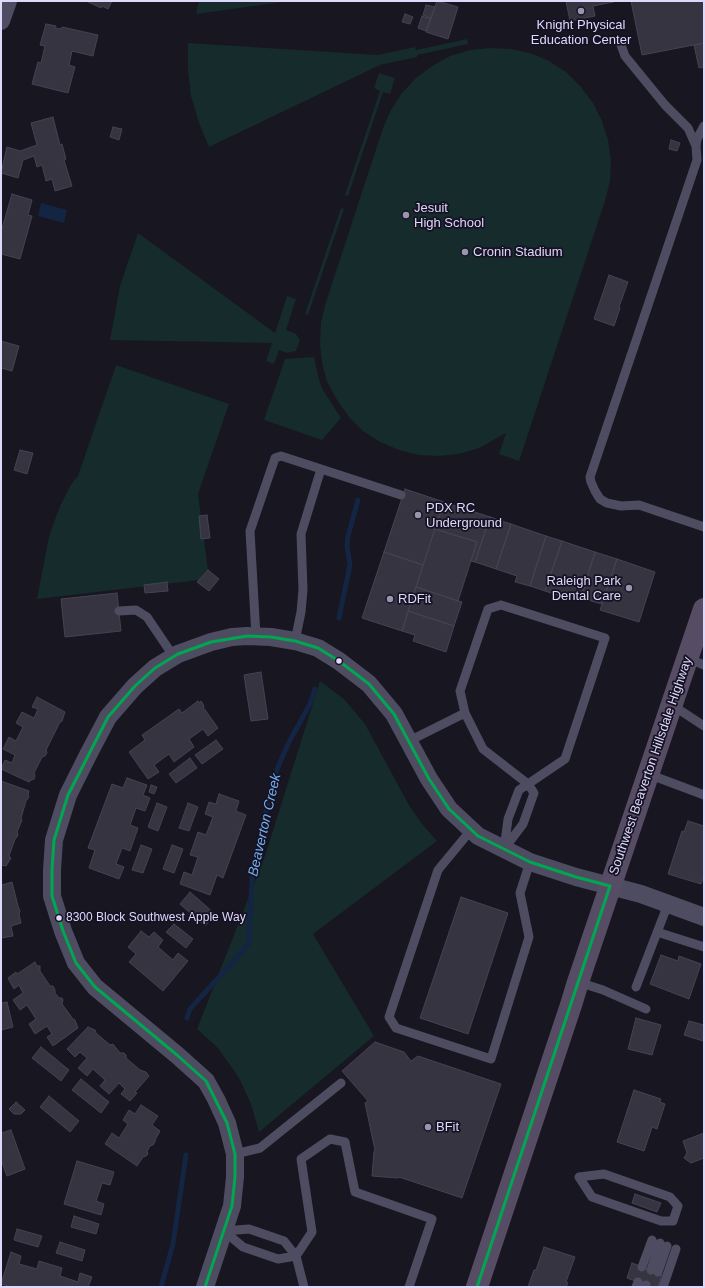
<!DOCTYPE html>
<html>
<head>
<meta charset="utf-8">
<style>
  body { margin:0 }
  #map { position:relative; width:705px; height:1288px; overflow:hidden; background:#181620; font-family:Helvetica,sans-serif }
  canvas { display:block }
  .frame { position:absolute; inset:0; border:2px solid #ded9fb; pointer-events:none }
</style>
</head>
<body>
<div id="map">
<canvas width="705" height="1288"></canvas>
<div class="frame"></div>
</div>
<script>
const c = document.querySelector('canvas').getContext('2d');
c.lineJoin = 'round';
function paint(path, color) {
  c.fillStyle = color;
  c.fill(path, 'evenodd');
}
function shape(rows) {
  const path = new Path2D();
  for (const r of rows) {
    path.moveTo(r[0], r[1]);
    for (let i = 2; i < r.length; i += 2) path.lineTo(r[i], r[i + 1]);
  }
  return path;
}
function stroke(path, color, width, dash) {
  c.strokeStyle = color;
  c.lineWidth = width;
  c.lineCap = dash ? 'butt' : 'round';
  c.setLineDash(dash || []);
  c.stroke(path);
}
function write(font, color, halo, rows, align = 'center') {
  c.font = font + ' Helvetica,sans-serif';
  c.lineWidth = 3.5;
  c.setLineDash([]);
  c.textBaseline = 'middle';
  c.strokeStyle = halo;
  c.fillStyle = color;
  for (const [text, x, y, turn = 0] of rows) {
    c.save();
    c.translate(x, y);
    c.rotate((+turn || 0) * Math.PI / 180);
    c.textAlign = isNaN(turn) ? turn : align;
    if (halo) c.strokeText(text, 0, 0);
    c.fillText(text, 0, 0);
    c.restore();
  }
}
const green = shape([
  [199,1,290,1,196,14],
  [467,39,468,44,417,55,417,57,380,65,209,147,199,123,191,96,188,70,188,43,378,55,415,47,416,50],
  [490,48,511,49,530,53,549,61,566,72,581,87,593,103,602,121,608,140,611,161,610,181,605,201,519,461,499,454,506,433,479,448,459,454,439,456,419,455,399,450,380,442,363,431,349,417,337,400,327,382,322,363,320,345,321,322,326,302,383,128,391,110,402,93,416,78,432,66,450,56,470,50],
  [379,73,395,78,390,94,383,92,348,196,345,195,380,91,374,88],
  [341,208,344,209,308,315,305,314],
  [138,233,275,333,287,296,296,299,286,330,296,334,300,340,296,351,287,353,279,350,274,364,266,361,272,343,110,340,120,286],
  [314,357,319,380,323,390,341,418,322,440,264,420,285,359],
  [116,365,229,404,198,494,208,570,199,580,37,599,49,537,54,522,61,504,72,483,78,476],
  [320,681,344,699,365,724,410,807,423,825,437,841,313,934,374,1036,259,1132,251,1104,240,1080,233,1069,217,1047,197,1029,265,856]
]);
const water = shape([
  [41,203,67,210,64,223,38,216]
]);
const stream = shape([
  [339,618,350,565,347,545,348,536,358,500],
  [187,1018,190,1009,248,945,253,866,275,774,288,744,310,704,315,689],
  [161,1287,173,1244,186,1155]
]);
const building = shape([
  [86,1,112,1,108,9,102,6,101,8,86,1],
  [437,1,458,7,448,39,426,32,437,1],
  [566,1,618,1,593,6,595,16,570,21,566,1],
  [631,1,704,1,704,43,642,55,631,1],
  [426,5,435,7,431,18,423,15,426,5],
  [405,14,413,17,410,24,402,22,405,14],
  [422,16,431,19,426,31,418,28,422,16],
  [46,24,56,26,55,28,61,29,62,27,98,35,93,56,72,51,69,65,75,67,68,93,32,84,38,62,41,63,45,46,40,45,46,24],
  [704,43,704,67,699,68,694,45,704,43],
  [53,117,60,145,62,144,66,159,64,160,72,186,55,191,52,179,46,181,42,165,37,167,34,156,23,160,18,178,1,173,7,147,20,151,37,145,31,123,53,117],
  [113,127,122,129,119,140,110,137,113,127],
  [671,140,680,143,677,151,669,149,671,140],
  [12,194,32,200,28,215,32,216,20,259,1,254,1,232,12,194],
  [609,275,628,282,619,307,620,308,614,326,594,319,609,275],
  [1,341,19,346,12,371,1,368,1,341],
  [20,450,33,453,27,474,14,470,20,450],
  [405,489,444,502,423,565,384,552,405,489],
  [444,502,490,517,475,562,471,561,477,542,435,529,444,502],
  [207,515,210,538,201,539,199,516,207,515],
  [490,517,511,524,496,569,475,562,490,517],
  [511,524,546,536,530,586,515,582,517,576,496,569,511,524],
  [435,529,477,542,458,601,416,587,435,529],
  [546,536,562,541,545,591,530,586,546,536],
  [562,541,595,552,581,598,562,591,560,596,545,591,562,541],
  [384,552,423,565,402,631,362,618,384,552],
  [595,552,617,559,602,604,581,598,595,552],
  [617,559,655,572,639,622,600,610,617,559],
  [208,570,219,579,209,591,197,582,208,570],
  [167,582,168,591,145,593,144,585,167,582],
  [416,587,462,602,454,626,408,611,416,587],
  [117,593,121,631,65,637,61,599,117,593],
  [408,611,454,626,446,652,413,641,415,635,402,631,408,611],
  [261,672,268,719,251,721,244,675,261,672],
  [37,697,65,712,62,721,60,722,46,750,47,753,45,756,42,757,34,773,35,776,34,779,31,780,29,782,1,769,5,760,12,763,15,755,3,749,9,737,16,741,23,727,16,723,22,712,34,718,38,709,32,707,37,697],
  [198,701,199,703,201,701,204,706,203,707,218,728,208,736,203,729,189,739,194,747,174,762,169,754,154,765,159,772,148,779,129,752,145,740,142,735,179,709,182,713,198,701],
  [216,740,223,749,202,764,195,755,216,740],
  [190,758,197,768,176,783,169,774,190,758],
  [127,778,147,785,143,795,150,798,145,811,136,808,130,825,138,828,130,851,122,848,116,864,124,867,119,879,89,868,95,850,88,848,112,784,123,788,127,778],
  [1,781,29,791,28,795,29,797,26,801,21,818,22,820,17,832,18,834,17,837,15,839,9,856,11,858,6,866,1,865,1,781],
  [151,785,157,787,154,794,149,792,151,785],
  [219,794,239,801,236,811,246,815,223,878,217,875,210,895,180,884,184,872,192,875,198,857,190,855,198,832,206,835,213,817,205,814,209,802,216,804,219,794],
  [157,803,167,807,158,831,148,827,157,803],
  [188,803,198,807,189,831,179,828,188,803],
  [688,821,704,826,704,876,701,884,668,874,682,831,684,832,688,821],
  [141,845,152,849,143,873,132,870,141,845],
  [172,845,183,849,174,873,163,869,172,845],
  [1,879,2,885,12,882,18,906,20,911,19,914,21,923,11,926,13,936,1,938,1,879],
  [190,892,215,914,205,926,180,904,190,892],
  [461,897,508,913,468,1034,420,1018,461,897],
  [174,924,193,939,186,948,166,932,174,924],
  [141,931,149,937,154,932,163,940,158,947,173,960,178,953,188,961,163,991,129,962,136,954,128,947,141,931],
  [661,955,678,961,679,956,701,964,689,999,650,984,661,955],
  [35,962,37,966,40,966,40,971,50,986,53,986,55,990,55,993,59,998,62,998,63,1000,62,1004,73,1019,75,1020,78,1028,53,1046,47,1037,52,1034,47,1026,35,1034,29,1024,36,1019,27,1005,20,1010,13,1000,23,993,19,985,14,989,8,978,16,972,17,974,35,962],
  [7,1002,13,1027,1,1030,1,1003,7,1002],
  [636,1018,661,1025,652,1055,628,1049,636,1018],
  [689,1021,704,1025,703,1041,684,1035,689,1021],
  [88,1027,95,1030,96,1033,110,1045,113,1044,120,1053,124,1053,126,1055,126,1058,140,1070,146,1072,149,1076,135,1092,137,1093,130,1101,121,1094,125,1089,119,1083,109,1094,100,1086,105,1080,93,1069,87,1076,78,1068,87,1058,80,1052,75,1057,67,1049,88,1027],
  [375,1042,404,1052,411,1061,418,1056,501,1084,462,1198,399,1177,398,1178,372,1176,374,1151,375,1150,365,1103,368,1101,342,1071,375,1042],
  [41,1047,69,1070,61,1081,32,1058,41,1047],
  [81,1079,109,1102,101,1113,72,1090,81,1079],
  [634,1090,661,1099,660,1102,665,1104,657,1129,652,1127,644,1151,617,1142,634,1090],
  [49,1096,79,1121,70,1132,40,1107,49,1096],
  [16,1102,25,1110,21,1114,14,1114,9,1109,16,1102],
  [141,1105,158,1116,152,1125,160,1131,155,1140,155,1142,153,1145,150,1146,147,1151,148,1154,146,1156,143,1157,137,1166,105,1144,112,1133,119,1138,128,1124,123,1120,129,1110,135,1114,141,1105],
  [11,1130,25,1169,7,1176,1,1160,1,1133,11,1130],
  [704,1133,704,1158,691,1163,684,1158,687,1153,683,1141,704,1133],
  [77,1161,114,1172,110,1185,102,1183,96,1201,104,1204,101,1215,64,1204,77,1161],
  [635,1194,661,1203,657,1212,632,1203,635,1194],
  [74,1216,99,1224,96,1234,71,1227,74,1216],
  [17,1229,42,1236,38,1247,14,1240,17,1229],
  [60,1242,85,1250,82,1261,56,1253,60,1242],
  [544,1247,575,1257,566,1282,568,1283,566,1287,528,1287,534,1270,536,1270,544,1247],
  [11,1252,21,1256,19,1264,37,1269,39,1261,62,1268,60,1276,78,1282,80,1273,92,1277,88,1287,12,1287,1,1284,11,1252],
  [632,1263,662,1274,658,1287,652,1287,627,1278,632,1263]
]);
const service = shape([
  [620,42,625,56,665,105,688,128,696,146],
  [704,126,697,139,696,146,697,160,590,477,591,482,595,491,600,499,607,503,621,506,639,505,704,527],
  [501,605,605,638,565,759,528,784,483,749,465,713,460,691,488,609,501,605],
  [119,611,136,610,147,617,174,657],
  [256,636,250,531,275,458,281,456,401,495],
  [295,641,301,612,303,590,301,534,321,469],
  [687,658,704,665],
  [672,705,704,726],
  [409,741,465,713],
  [648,774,704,795],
  [528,784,534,793,523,824,504,849,508,819,519,790,528,784],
  [471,830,438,870,389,1017,396,1028,491,1059,529,937,520,893,530,862],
  [657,932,704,947],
  [578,982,603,990,646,1009],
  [636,987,668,904],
  [235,1154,260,1148,341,1083],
  [604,1174,670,1197,678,1206,673,1221,661,1221,592,1197,579,1177,604,1174],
  [224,1231,243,1247,278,1259,296,1256,312,1232,301,1159,330,1139,345,1142,355,1192,432,1219,409,1287],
  [224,1231,249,1229,284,1241,296,1256,304,1287],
  [642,1267,652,1240],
  [651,1270,660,1243],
  [658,1272,667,1246],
  [636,1287,638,1282],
  [645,1287,646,1285],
  [663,1287,676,1249]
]);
const minor = shape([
  [1,21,8,1],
  [205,1287,232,1206,235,1177,235,1154,227,1123,216,1099,206,1081,177,1055,95,987,76,963,63,931,52,896,52,870,54,840,68,795,88,755,108,717,135,686,155,668,178,654,211,642,232,637,247,636,271,637,295,641,318,648,339,661,369,684,394,714,429,779,449,809,478,836,530,862,576,877,641,894,704,917]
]);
const primary = shape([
  [477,1287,571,1005,578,982,704,609]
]);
const bus1 = shape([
  [205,1287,232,1206,235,1177,235,1154,227,1123,206,1081,177,1055,95,987,76,963,63,931,52,896,52,870,54,840,68,795,108,717,135,686,155,668,178,654,211,642,247,636,271,637,295,641,318,648,339,661,369,684,394,714,429,779,449,809,478,836,530,862,576,877,610,886,477,1287]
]);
const markers = [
  [581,11,4,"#9995ae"],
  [406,215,4,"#9995ae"],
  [465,252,4,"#9995ae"],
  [418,515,4,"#9995ae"],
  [629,588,4,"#9995ae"],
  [390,599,4,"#9995ae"],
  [339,661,3.5,"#ded9fb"],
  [59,918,3.5,"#ded9fb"],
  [428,1127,4,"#9995ae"]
];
const busNames = [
  ["8300 Block Southwest Apple Way",66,918]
];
const poiNames = [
  ["Knight Physical",581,25,"center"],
  ["Education Center",581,40,"center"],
  ["Jesuit",414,208],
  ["High School",414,223],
  ["Cronin Stadium",473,252],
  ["PDX RC",426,508],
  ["Underground",426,523],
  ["Raleigh Park",621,581,"right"],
  ["Dental Care",621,596,"right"],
  ["RDFit",398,599],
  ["BFit",436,1127]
];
const streetNames = [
  ["Southwest Beaverton Hillsdale Highway",651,766,-71]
];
const waterNames = [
  ["Beaverton Creek",265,825,-77]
];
paint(green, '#152b2c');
paint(water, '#142443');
stroke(stream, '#142443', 5);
paint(building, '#373442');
stroke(building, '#454253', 1);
stroke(service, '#4e4c60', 9);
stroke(minor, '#4e4c60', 18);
stroke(primary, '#564d64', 22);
stroke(bus1, '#00a651', 3);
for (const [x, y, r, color] of markers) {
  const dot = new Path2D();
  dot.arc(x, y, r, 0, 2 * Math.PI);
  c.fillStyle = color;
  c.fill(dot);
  stroke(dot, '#161224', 1.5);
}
write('12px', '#ded9fb', '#161224', busNames, 'left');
write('13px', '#ded9fb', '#161224', poiNames, 'left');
write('13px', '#ded9fb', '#161224', streetNames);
write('italic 14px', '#72b0f0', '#161224', waterNames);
</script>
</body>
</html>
